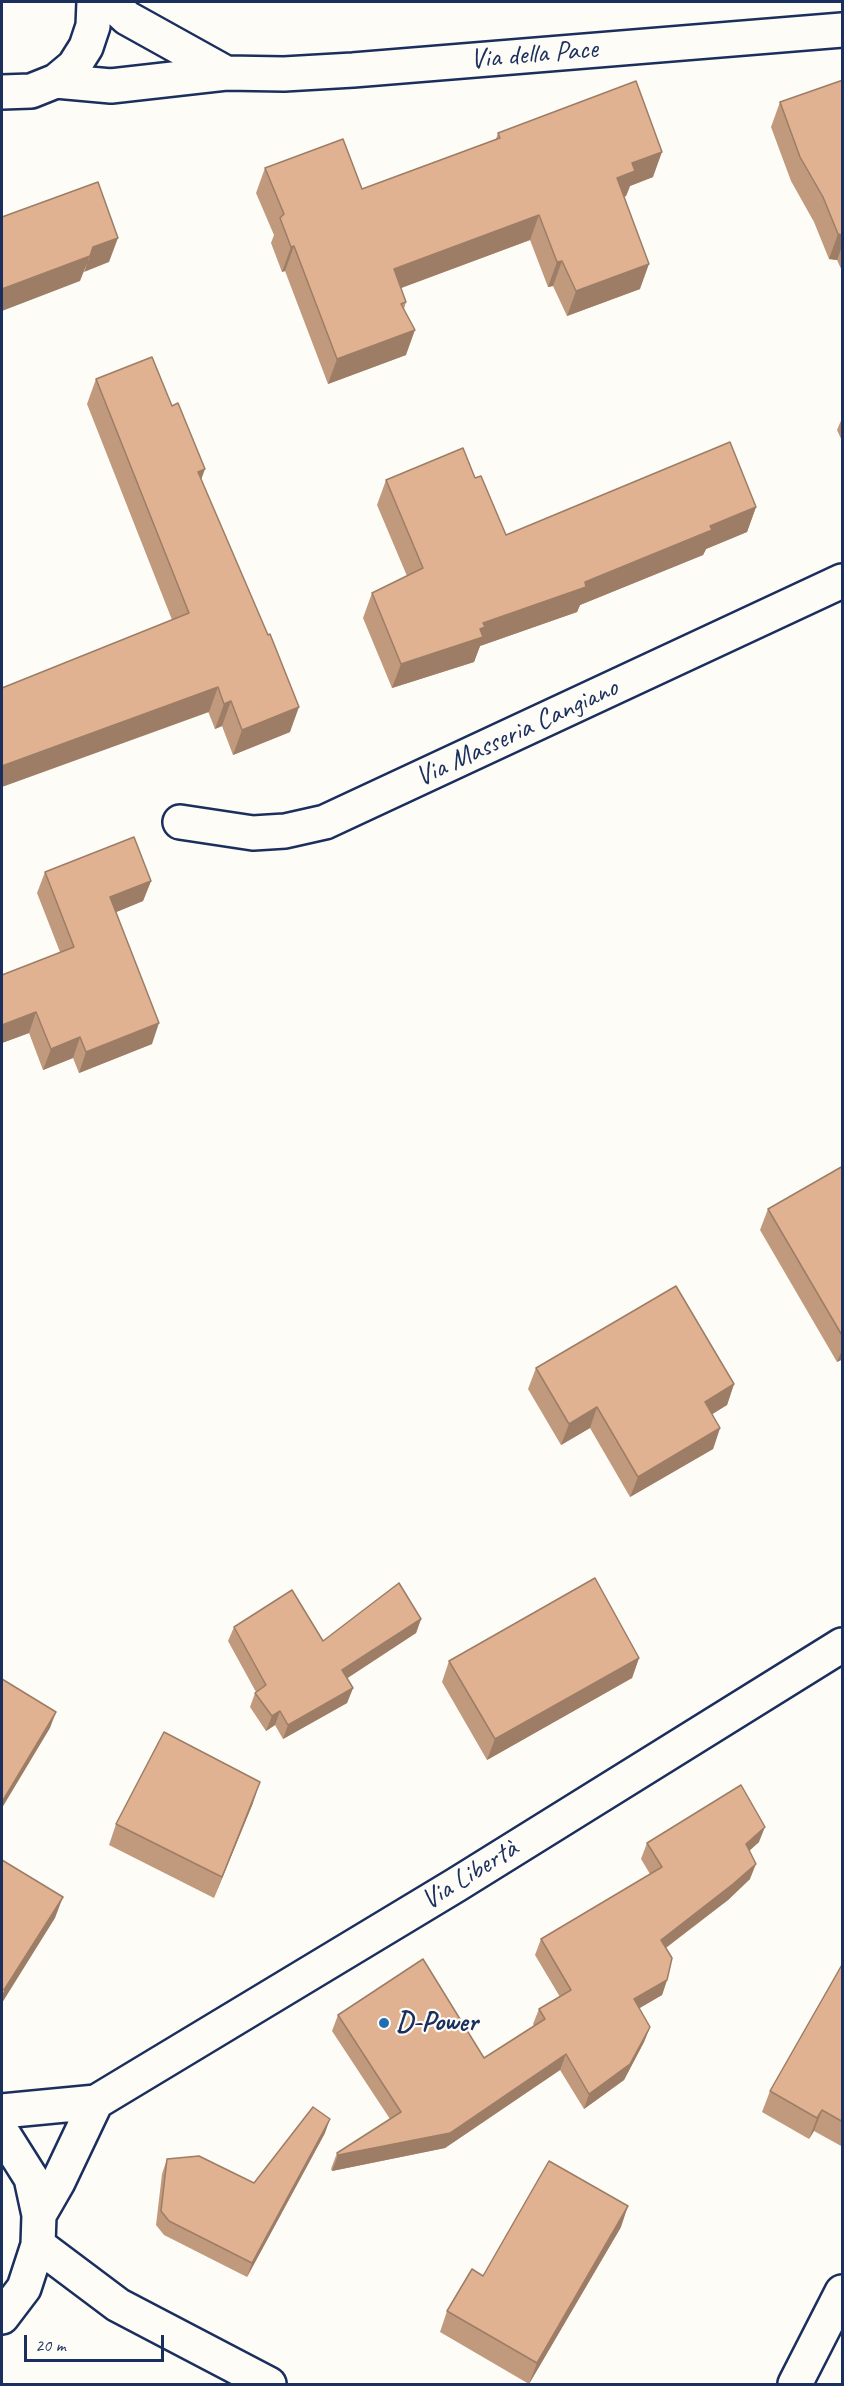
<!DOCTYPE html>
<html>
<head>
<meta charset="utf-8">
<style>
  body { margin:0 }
  #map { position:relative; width:844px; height:2386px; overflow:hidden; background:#fdfcf7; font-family:Caveat,sans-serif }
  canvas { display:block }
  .frame { position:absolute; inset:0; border:3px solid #1b2f5e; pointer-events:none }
  .scale { position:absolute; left:24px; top:2335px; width:140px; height:27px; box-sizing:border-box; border:3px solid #1b2f5e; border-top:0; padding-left:8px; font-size:18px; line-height:21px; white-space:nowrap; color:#1b2f5e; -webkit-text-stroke:4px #fdfcf7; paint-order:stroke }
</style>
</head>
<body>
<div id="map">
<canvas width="844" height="2386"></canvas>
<div class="frame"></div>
<div class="scale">20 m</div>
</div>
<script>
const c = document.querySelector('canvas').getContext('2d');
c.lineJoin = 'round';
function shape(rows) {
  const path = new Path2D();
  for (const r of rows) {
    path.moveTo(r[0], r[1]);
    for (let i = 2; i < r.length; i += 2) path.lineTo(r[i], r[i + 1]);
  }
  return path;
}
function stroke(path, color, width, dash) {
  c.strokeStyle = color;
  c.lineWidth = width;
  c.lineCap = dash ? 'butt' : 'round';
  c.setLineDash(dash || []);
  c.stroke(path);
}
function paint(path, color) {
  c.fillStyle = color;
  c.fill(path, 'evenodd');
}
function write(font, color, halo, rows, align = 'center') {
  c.font = font + ' Caveat,sans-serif';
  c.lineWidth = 4.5;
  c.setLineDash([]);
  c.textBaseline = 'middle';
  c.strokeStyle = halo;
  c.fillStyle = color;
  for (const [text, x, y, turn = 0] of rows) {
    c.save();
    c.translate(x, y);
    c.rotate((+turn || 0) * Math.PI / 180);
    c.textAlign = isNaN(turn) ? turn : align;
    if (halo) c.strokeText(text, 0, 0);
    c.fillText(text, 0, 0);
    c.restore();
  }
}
const street = shape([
  [110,2,127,18,226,73],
  [56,81,111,86,226,73,284,74,353,70,842,30],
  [2,92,31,91,56,81,74,66,86,47,93,26,94,2],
  [180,822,253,833,285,831,325,822,842,581],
  [795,2384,842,2292]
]);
const secondary = shape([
  [2,2111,96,2102,456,1885,842,1645],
  [2,2132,31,2178,39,2215,38,2245,24,2288,2,2317],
  [39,2215,58,2182,96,2102],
  [38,2245,118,2305,269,2384]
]);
const wall = shape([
  [843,80,843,273,837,260,829,259,814,222,791,181,771,127,780,102],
  [498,133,653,177,630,186,626,196,624,197,640,289,567,316,553,286,548,287,530,240,401,288,406,302,404,309,406,355,328,384,285,271,282,272,271,243,274,235,256,193,265,168,362,189,496,139],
  [96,379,201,479,290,732,233,755,222,726,215,729,87,404],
  [843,416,843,443,837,430],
  [475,478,506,535,756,507,747,532,706,549,703,555,580,605,577,612,480,646,474,662,392,688,363,618,372,593,407,576,377,505,386,480],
  [45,872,151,881,143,901,116,912,152,1044,79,1073,73,1058,43,1070,29,1033,2,1043,60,952,37,893],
  [843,1166,843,1359,837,1362,760,1230,768,1209],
  [536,1368,734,1384,727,1405,712,1414,720,1428,713,1449,630,1497,590,1428,561,1445,528,1389],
  [421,1619,416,1633,347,1678,353,1688,347,1703,283,1739,275,1725,266,1731,250,1707,255,1693,256,1692,228,1641,234,1627,323,1641],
  [639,1658,632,1678,487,1760,442,1682,449,1661],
  [253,1803,214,1898,109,1845,116,1824],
  [759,1842,749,1851,750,1879,728,1900,666,1948,667,1980,662,1995,639,2008,650,2027,644,2042,624,2080,584,2109,560,2070,445,2148,332,2171,331,2169,337,2153,390,2119,332,2031,338,2015,484,2058,534,2026,533,2024,539,2009,560,1997,535,1955,541,1939,650,1874,641,1859,647,1843],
  [843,1963,843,2147,814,2131,809,2139,762,2112,770,2091],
  [325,2133,247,2277,164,2235,156,2225,162,2174,167,2159,254,2183],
  [621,2227,529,2384,440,2332,447,2311]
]);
const shadedWall = shape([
  [662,152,653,177,630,186,626,196,608,203,617,178,632,163],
  [539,215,530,240,385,294,394,269],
  [838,234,843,235,843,244,837,260,829,259],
  [118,238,109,262,84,272,93,247],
  [294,246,285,271,282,272,291,247],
  [90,256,80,281,2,311,2,289],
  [562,261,553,286,548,287,557,262],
  [649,264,640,289,567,316,576,291],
  [415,330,406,355,328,384,337,359],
  [205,469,196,494,198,472],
  [756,507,747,532,706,549,703,555,580,605,577,612,480,646,474,662,392,688,401,664,483,623,585,582,710,526],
  [218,687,209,712,2,787,2,766],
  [231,701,222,726,215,729,224,704],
  [299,707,290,732,233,755,242,730],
  [151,881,143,901,102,918,110,897],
  [36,1012,29,1033,2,1043,2,1025],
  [159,1023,152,1044,79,1073,86,1052],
  [80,1037,73,1058,43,1070,51,1049],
  [843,1348,843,1359,837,1362],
  [734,1384,727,1405,698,1423,705,1402],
  [597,1407,590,1428,561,1445,569,1424],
  [720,1428,713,1449,630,1497,638,1477],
  [421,1619,416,1633,337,1685,342,1670],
  [639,1658,632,1678,487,1760,495,1739],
  [353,1688,347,1703,283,1739,288,1725],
  [280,1711,275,1725,266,1731,272,1716],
  [56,1712,50,1728,2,1808,2,1802],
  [260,1782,253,1803,214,1898,222,1877],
  [765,1827,759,1842,740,1859,746,1844],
  [756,1864,750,1879,728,1900,656,1955,661,1940],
  [63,1897,55,1918,2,2003,2,1996,4,1990],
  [667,1980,662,1995,628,2015,634,1999],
  [650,2027,644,2042,624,2080,584,2109,589,2094],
  [566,2054,560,2070,445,2148,332,2171,338,2155],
  [822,2110,814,2131,809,2139,817,2118],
  [330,2119,325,2133,247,2277,252,2263],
  [628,2206,621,2227,529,2384,537,2363]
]);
const building = shape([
  [843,80,843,235,838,234,823,197,800,157,780,102,843,80],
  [636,81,662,152,632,163,635,171,617,178,649,264,576,291,562,261,557,262,539,215,394,269,406,302,401,304,415,330,337,359,294,246,291,247,280,218,284,214,265,168,343,139,362,189,500,138,498,133,636,81],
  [98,182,118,238,93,247,90,256,2,289,2,217,98,182],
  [152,357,172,406,178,403,205,469,198,472,268,635,270,634,299,707,242,730,231,701,224,704,218,687,2,766,2,688,189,613,96,379,152,357],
  [730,442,756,507,710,526,712,530,585,582,586,587,483,623,485,627,480,629,483,637,401,664,372,593,423,568,386,480,463,448,475,478,481,476,506,535,730,442],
  [134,837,151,881,110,897,159,1023,86,1052,80,1037,51,1049,36,1012,2,1025,2,975,74,947,45,872,134,837],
  [843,1166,843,1337,768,1209,843,1166],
  [676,1286,734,1384,705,1402,720,1428,638,1477,597,1407,569,1424,536,1368,676,1286],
  [595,1578,639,1658,495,1739,449,1661,595,1578],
  [399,1583,421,1619,342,1670,353,1688,288,1725,280,1711,272,1716,255,1693,266,1685,234,1627,292,1590,323,1641,399,1583],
  [2,1679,56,1712,2,1802,2,1679],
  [164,1732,260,1782,222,1877,116,1824,164,1732],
  [741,1785,765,1827,746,1844,756,1864,733,1884,661,1940,672,1958,667,1980,634,1999,650,2027,630,2064,589,2094,566,2054,450,2133,338,2155,337,2153,401,2112,338,2015,423,1959,484,2058,545,2019,539,2009,571,1990,541,1939,662,1867,647,1843,741,1785],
  [2,1860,63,1897,4,1990,2,1989,2,1860],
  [843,1963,843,2122,822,2110,817,2118,770,2091,843,1963],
  [313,2107,330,2119,252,2263,169,2221,161,2211,167,2159,199,2156,254,2183,313,2107],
  [549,2161,628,2206,537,2363,447,2311,472,2269,483,2276,549,2161]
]);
const markers = [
  [384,2023,6,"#1f6fb2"]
];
const streetNames = [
  ["Via della Pace",534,55,-5],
  ["Via Masseria Cangiano",517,733,-25],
  ["Via Libertà",470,1875,-32]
];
const poiNames = [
  ["D-Power",396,2023]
];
stroke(street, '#1b2f5e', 38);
stroke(secondary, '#1b2f5e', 38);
stroke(street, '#fdfcf7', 33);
stroke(secondary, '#fdfcf7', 33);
paint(wall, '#c1997d');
paint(shadedWall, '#9d7d66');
paint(building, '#e0b291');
stroke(building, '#9d7d66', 1.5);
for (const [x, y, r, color] of markers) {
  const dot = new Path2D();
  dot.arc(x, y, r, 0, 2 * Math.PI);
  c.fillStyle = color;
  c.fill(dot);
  stroke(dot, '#fdfcf7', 2);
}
write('28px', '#1b2f5e', '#fdfcf7', streetNames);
write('bold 28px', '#1b2f5e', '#fdfcf7', poiNames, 'left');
</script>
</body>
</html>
